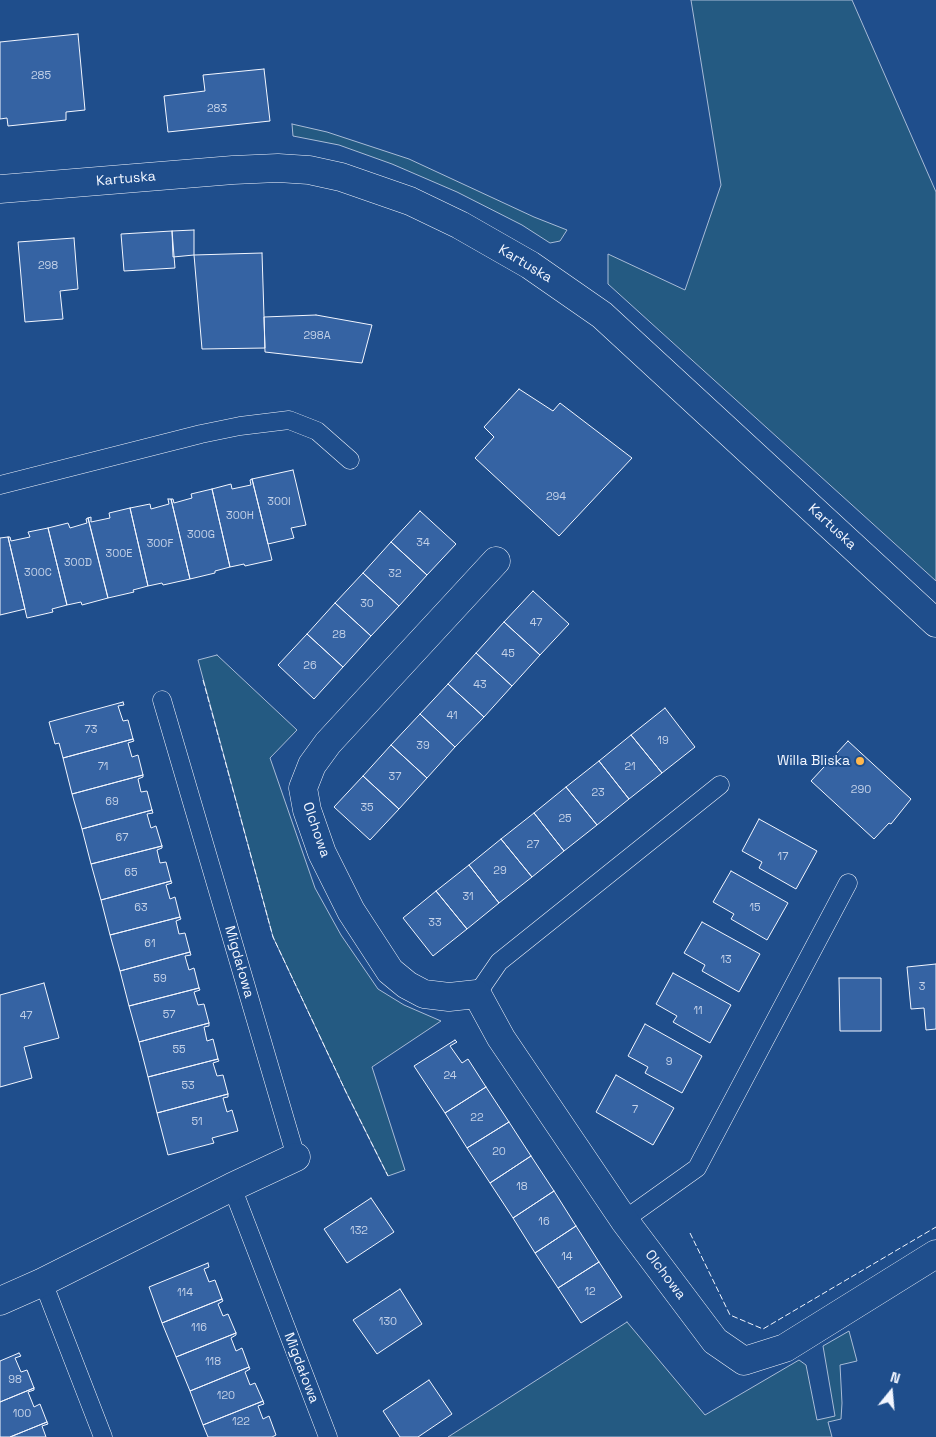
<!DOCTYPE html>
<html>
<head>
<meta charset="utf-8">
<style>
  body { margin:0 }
  #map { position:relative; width:936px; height:1437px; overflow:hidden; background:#1f4e8c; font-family:"Space Grotesk",sans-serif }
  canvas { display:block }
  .north { position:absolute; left:866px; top:1367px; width:50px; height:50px; -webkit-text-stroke:4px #1f4e8c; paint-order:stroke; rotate:17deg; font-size:14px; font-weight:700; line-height:20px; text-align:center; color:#f2f6ff }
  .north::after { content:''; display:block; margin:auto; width:18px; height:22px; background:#f2f6ff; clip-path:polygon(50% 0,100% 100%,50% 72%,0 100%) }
</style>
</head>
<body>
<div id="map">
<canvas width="936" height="1437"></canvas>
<div class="north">N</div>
</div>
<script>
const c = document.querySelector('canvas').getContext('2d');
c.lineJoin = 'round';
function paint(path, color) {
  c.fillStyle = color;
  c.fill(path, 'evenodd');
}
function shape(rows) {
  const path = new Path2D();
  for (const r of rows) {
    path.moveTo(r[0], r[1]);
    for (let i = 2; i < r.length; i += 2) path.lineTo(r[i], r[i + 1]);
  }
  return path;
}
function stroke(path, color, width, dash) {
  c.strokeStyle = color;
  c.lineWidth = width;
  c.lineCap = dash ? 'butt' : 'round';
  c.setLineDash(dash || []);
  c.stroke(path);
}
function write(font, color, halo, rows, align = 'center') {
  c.font = font + ' "Space Grotesk",sans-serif';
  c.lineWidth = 4;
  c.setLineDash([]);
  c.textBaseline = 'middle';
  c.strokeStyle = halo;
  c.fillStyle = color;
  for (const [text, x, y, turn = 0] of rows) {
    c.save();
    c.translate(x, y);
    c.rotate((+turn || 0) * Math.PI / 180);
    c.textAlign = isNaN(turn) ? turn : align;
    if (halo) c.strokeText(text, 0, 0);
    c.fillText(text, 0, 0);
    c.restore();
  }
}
const green = shape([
  [691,0,852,0,936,192,936,581,608,284,608,254,685,290,721,185,691,0],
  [292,124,327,132,409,159,534,217,567,230,560,241,550,243,522,225,457,192,392,164,339,145,293,136,292,124],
  [217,655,297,730,270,758,315,888,341,935,378,989,404,1005,441,1021,372,1067,405,1170,388,1176,346,1092,273,937,198,660,217,655],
  [627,1322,705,1415,799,1360,806,1365,817,1420,835,1416,823,1346,849,1331,857,1361,840,1365,842,1403,841,1419,828,1422,832,1437,448,1437,627,1322]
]);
const building = shape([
  [78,34,85,110,66,112,66,120,8,126,7,118,0,119,0,42,78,34],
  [264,69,270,121,168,132,164,96,205,91,203,75,264,69],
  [194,230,194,255,173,257,172,231,194,230],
  [172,231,175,268,124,271,121,234,172,231],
  [74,238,78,289,60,291,63,319,25,322,18,242,74,238],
  [262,253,265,348,202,349,194,255,262,253],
  [316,315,372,325,362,363,265,352,264,317,316,315],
  [519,389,553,411,560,403,632,458,559,536,475,458,494,437,484,427,519,389],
  [293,470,306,525,291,528,294,538,268,544,252,479,293,470],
  [252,479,272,560,245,566,244,564,230,567,212,489,231,484,232,489,251,485,250,480,252,479],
  [212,489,230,567,215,571,215,573,190,579,171,499,173,499,174,503,192,498,191,494,212,489],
  [168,499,171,499,190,579,163,585,162,583,148,586,130,508,150,504,151,509,169,504,168,499],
  [130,508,148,586,133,590,134,592,108,598,88,518,91,517,91,522,110,518,109,513,130,508],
  [420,511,456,544,427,575,391,542,420,511],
  [88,518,108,598,82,605,81,602,67,605,48,528,68,523,70,528,87,523,86,519,88,518],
  [48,528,67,605,52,609,53,612,27,618,8,537,10,537,11,541,30,537,28,532,48,528],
  [8,537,25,609,0,615,0,538,8,537],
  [391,542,427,575,399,606,363,573,391,542],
  [363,573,399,606,371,636,335,603,363,573],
  [533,591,569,624,540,655,504,622,533,591],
  [335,603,371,636,343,667,307,634,335,603],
  [504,622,540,655,512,686,476,653,504,622],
  [307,634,343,667,314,699,278,665,307,634],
  [476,653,512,686,484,717,448,684,476,653],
  [448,684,484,717,455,747,420,714,448,684],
  [123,702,124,705,118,706,123,721,128,720,133,739,63,758,59,743,55,744,49,722,123,702],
  [665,708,695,747,662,773,631,735,665,708],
  [420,714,455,747,427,778,391,745,420,714],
  [631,735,662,773,629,799,599,761,631,735],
  [133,739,134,741,128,743,132,757,138,755,143,775,72,794,63,758,133,739],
  [848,741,911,799,891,824,889,823,874,839,811,781,848,741],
  [391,745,427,778,399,809,363,776,391,745],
  [599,761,629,799,597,825,566,787,599,761],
  [143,775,143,777,138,779,141,792,147,791,152,810,82,829,72,794,143,775],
  [363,776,399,809,370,840,334,807,363,776],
  [566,787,597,825,564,851,534,813,566,787],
  [152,810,153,813,147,814,151,828,156,826,162,846,91,864,82,829,152,810],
  [534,813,564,851,532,877,501,839,534,813],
  [759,819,817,851,796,889,759,868,762,862,742,851,759,819],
  [501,839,532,877,499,903,469,865,501,839],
  [162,846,162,848,157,850,160,863,166,862,171,881,101,900,91,864,162,846],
  [469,865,499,903,467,929,436,891,469,865],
  [731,871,788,903,767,940,731,919,734,914,713,902,731,871],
  [171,881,172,883,166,885,170,899,175,897,180,917,110,935,101,900,171,881],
  [436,891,467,929,433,956,403,918,436,891],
  [180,917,181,919,176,921,179,934,185,933,190,952,120,971,110,935,180,917],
  [702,922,760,954,739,992,702,971,705,965,684,953,702,922],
  [190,952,191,955,185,956,189,970,194,968,199,988,129,1006,120,971,190,952],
  [936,964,936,1029,926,1030,924,1008,911,1009,907,967,936,964],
  [673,973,731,1005,710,1043,673,1022,677,1016,656,1004,673,973],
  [839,978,881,978,881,1031,840,1031,839,978],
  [44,983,59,1038,24,1047,32,1078,0,1087,0,995,44,983],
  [199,988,200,990,194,992,198,1005,204,1004,209,1023,139,1042,129,1006,199,988],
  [209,1023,209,1026,204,1027,207,1041,213,1039,218,1059,148,1077,139,1042,209,1023],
  [645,1024,702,1056,682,1093,645,1073,648,1067,628,1056,645,1024],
  [455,1040,457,1042,450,1046,462,1063,468,1059,486,1087,445,1113,414,1066,455,1040],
  [218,1059,219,1061,213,1063,217,1076,223,1075,228,1094,157,1113,148,1077,218,1059],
  [616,1075,674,1108,653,1145,596,1112,616,1075],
  [486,1087,509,1122,467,1148,445,1113,486,1087],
  [228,1094,228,1097,223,1098,227,1112,232,1110,238,1131,212,1138,214,1143,168,1155,157,1113,228,1094],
  [509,1122,531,1156,490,1183,467,1148,509,1122],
  [531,1156,554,1191,513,1218,490,1183,531,1156],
  [554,1191,576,1226,535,1253,513,1218,554,1191],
  [371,1198,394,1232,347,1263,324,1229,371,1198],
  [576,1226,599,1262,558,1288,535,1253,576,1226],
  [599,1262,622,1297,581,1323,558,1288,599,1262],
  [208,1263,209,1267,204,1269,209,1282,215,1280,222,1299,162,1323,149,1287,208,1263],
  [400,1289,422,1324,377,1354,353,1320,400,1289],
  [222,1299,223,1301,218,1304,223,1316,228,1314,236,1333,176,1357,162,1323,222,1299],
  [236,1333,236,1335,231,1338,236,1351,242,1348,249,1367,190,1391,176,1357,236,1333],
  [19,1353,21,1356,15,1358,21,1372,27,1370,34,1388,0,1402,0,1361,19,1353],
  [249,1367,250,1369,245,1372,250,1385,255,1383,263,1401,203,1425,190,1391,249,1367],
  [429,1380,452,1414,418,1437,400,1437,383,1411,429,1380],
  [34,1388,34,1390,28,1392,34,1407,40,1404,47,1422,10,1437,0,1437,0,1402,34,1388],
  [263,1401,264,1404,258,1406,263,1419,269,1416,276,1435,272,1437,208,1437,203,1425,263,1401],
  [47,1422,48,1424,42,1426,46,1437,10,1437,47,1422]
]);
const service = shape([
  [0,485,201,434,240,426,289,420,317,431,350,460],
  [162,700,296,1157],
  [477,994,499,962,720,785],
  [232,1187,328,1437],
  [624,1220,697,1168,848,883],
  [43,1282,103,1437]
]);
const minor = shape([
  [496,561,328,743,312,765,303,788,307,810,322,853,351,911,390,971,407,985,424,994,449,997,477,994,501,1038,624,1220,715,1341,744,1361,785,1348,936,1254],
  [0,1301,43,1282,232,1187,296,1157]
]);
const tertiary = shape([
  [0,189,233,170,278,168,309,170,341,177,410,201,460,225,530,265,602,315,936,623]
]);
const fence = shape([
  [203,680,273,937,346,1092,388,1176],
  [690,1233,730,1315,763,1329,936,1227]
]);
const markers = [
  [860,761,5,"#ffb74d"]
];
const numberNames = [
  ["285",41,76],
  ["283",217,109],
  ["298",48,266],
  ["298A",317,336],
  ["294",556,497],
  ["300I",279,502],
  ["300H",240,516],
  ["300G",201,535],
  ["34",423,543],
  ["300F",160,544],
  ["300E",119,554],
  ["300D",78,563],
  ["300C",38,573],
  ["32",395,574],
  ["30",367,604],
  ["47",536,623],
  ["28",339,635],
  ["45",508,654],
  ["26",310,666],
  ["43",480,685],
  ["41",452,716],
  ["73",91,730],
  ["19",663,741],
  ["39",423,746],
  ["71",103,767],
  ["21",630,767],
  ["37",395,777],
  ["290",861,790],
  ["23",598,793],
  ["69",112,802],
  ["35",367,808],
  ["25",565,819],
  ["67",122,838],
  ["27",533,845],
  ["17",783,857],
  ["29",500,871],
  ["65",131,873],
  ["31",468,897],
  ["63",141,908],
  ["15",755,908],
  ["33",435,923],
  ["61",150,944],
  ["13",726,960],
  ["59",160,979],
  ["3",922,987],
  ["11",698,1011],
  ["57",169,1015],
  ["47",26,1016],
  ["55",179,1050],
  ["9",669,1062],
  ["24",450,1076],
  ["53",188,1086],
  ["7",635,1110],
  ["22",477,1118],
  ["51",197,1122],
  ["20",499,1152],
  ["18",522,1187],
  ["16",544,1222],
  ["132",359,1231],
  ["14",567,1257],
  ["12",590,1292],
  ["114",185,1293],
  ["130",388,1322],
  ["116",199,1328],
  ["118",213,1362],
  ["98",15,1380],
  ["120",226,1396],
  ["100",22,1414],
  ["122",241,1422]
];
const streetNames = [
  ["Kartuska",126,179,-5],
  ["Kartuska",525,264,31],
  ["Kartuska",832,527,43],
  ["Olchowa",316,830,71],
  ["Migdałowa",239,962,74],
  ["Olchowa",665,1275,53],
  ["Migdałowa",301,1368,69]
];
const poiNames = [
  ["Willa Bliska",850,761]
];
paint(green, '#245a82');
stroke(green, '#a8bbd7', 1);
paint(building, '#3563a3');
stroke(building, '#f2f6ff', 1);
stroke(service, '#f2f6ff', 19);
stroke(minor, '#f2f6ff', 29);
stroke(tertiary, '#f2f6ff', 29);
stroke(service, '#1f4e8c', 18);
stroke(minor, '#1f4e8c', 28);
stroke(tertiary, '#1f4e8c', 28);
stroke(fence, '#f2f6ff', 1, [6, 2.5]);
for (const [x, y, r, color] of markers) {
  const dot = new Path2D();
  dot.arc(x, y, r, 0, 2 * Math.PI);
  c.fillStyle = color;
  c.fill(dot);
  stroke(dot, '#1f4e8c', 2);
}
write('11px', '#c3d1e8', null, numberNames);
write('14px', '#f2f6ff', '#1f4e8c', streetNames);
write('14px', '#f2f6ff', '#1f4e8c', poiNames, 'right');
</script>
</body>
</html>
